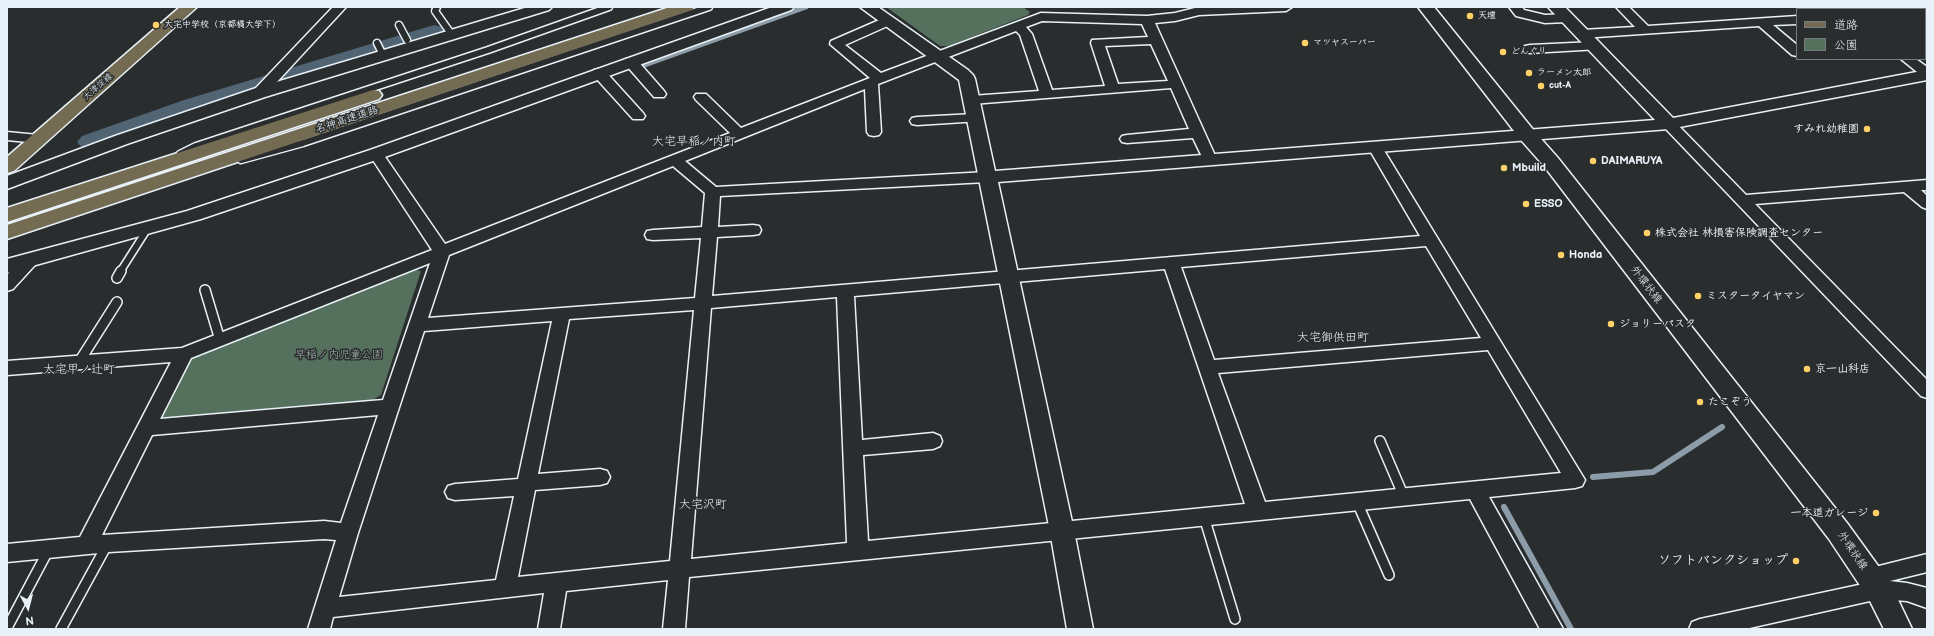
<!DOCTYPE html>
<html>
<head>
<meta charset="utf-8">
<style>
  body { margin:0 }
  #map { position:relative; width:1934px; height:636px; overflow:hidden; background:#2a2d2e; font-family:"Balsamiq Sans","Klee One",sans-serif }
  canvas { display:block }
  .frame { position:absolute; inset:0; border:8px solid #e8f1f8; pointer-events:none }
  .legend { position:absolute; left:1796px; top:8px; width:130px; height:52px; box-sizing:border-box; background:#2a2d2e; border:1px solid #767b7f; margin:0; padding:5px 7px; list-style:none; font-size:12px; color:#e8f1f8 }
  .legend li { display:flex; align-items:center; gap:8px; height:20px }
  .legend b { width:20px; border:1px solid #767b7f }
  .north { position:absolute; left:8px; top:588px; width:40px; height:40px; -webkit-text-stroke:3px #2a2d2e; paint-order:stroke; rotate:173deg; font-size:11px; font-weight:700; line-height:16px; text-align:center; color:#e8f1f8 }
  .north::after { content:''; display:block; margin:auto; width:14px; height:18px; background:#e8f1f8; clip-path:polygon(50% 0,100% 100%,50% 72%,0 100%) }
</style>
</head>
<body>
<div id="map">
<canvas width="1934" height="636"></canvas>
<div class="frame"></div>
<ul class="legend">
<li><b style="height:5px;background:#736b52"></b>道路</li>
<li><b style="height:11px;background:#56705e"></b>公園</li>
</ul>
<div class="north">N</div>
</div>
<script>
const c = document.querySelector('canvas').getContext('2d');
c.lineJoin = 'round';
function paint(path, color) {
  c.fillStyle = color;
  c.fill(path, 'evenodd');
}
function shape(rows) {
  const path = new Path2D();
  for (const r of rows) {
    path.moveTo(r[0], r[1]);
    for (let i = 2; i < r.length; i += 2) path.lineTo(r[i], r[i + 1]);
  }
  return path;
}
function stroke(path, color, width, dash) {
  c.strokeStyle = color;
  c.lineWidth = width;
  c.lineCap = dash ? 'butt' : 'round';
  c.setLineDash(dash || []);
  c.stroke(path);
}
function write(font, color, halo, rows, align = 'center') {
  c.font = font + ' "Balsamiq Sans","Klee One",sans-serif';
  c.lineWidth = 3;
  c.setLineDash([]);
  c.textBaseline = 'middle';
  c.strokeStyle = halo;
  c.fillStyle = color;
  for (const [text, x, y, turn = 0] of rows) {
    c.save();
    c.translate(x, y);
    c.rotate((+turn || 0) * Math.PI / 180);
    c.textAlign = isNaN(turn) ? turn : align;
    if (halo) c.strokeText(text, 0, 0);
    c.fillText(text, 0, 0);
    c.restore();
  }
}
const green = shape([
  [886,7,1023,7,1030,12,1028,15,949,46,940,46],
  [412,269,421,271,381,395,364,405,163,423,159,417,186,360,193,355]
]);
const streamFar1 = shape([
  [642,66,806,7]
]);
const stream = shape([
  [1593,477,1653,472,1722,427],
  [1504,507,1571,629]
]);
const river = shape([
  [434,25,443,27,447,33,443,39,204,112,102,148,92,151,82,148,77,142,82,136,184,100,434,25]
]);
const serviceFar1 = shape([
  [437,7,435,11,452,35],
  [399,25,407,40],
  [377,43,383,55],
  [180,154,196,146,488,50,609,7],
  [241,160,303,143,709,7],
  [120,272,148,228]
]);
const service = shape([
  [117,278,121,271],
  [205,290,220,340],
  [79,362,117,302],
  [1380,441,1404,497],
  [1357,502,1389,575],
  [1204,517,1235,619],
  [7,628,49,549],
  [61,629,108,543]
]);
const minor = shape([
  [333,7,346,7,264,96,254,96,252,93,254,90,333,7],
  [1199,7,1292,7,1286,11,1199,15,1175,21,1155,23,1217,160,1215,163,1205,163,1193,138,1127,143,1122,142,1120,139,1122,136,1127,135,1189,129,1171,88,972,104,967,103,965,100,967,97,972,96,1039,91,1020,35,1016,31,878,84,881,132,879,135,874,136,869,135,867,132,865,89,685,161,716,187,987,172,992,174,994,177,992,180,987,182,720,196,718,227,753,225,759,226,761,230,759,234,753,235,717,237,712,296,1420,236,1368,147,1370,144,1375,143,1380,144,1585,480,1582,486,1575,488,1489,497,1563,629,1540,629,1470,499,689,577,685,629,663,629,668,580,566,591,560,629,538,629,544,593,333,617,330,629,308,629,336,540,324,539,109,552,7,562,7,544,80,537,171,362,7,375,7,361,182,348,432,250,369,154,371,151,381,151,445,244,730,133,696,100,694,97,696,94,706,94,741,128,870,78,830,44,831,41,884,18,888,17,894,21,892,24,845,45,881,73,1041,13,1147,16,1175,13,1199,7],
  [1042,21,1142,24,1148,37,1092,40,1091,43,1105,86,1052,90,1032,34,1026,27,1042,21],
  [1151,44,1168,81,1118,84,1105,46,1151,44],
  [673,166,705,193,702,227,653,230,647,231,645,235,647,239,653,240,701,238,695,298,428,318,449,255,673,166],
  [1426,246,1481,338,1214,360,1181,267,1426,246],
  [430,263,383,400,160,419,191,358,430,263],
  [1165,269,1245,504,868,541,863,455,933,449,940,446,942,441,940,436,933,433,862,440,854,296,1165,269],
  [837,297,847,543,691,559,711,308,837,297],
  [694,310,670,561,518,577,535,490,600,485,607,483,610,477,607,471,600,469,538,474,569,319,694,310],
  [552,321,518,479,455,484,448,486,445,492,448,498,455,500,514,496,496,580,339,597,358,533,424,331,552,321],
  [1488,350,1561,473,1265,502,1218,373,1488,350],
  [378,415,341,523,324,521,102,535,152,435,378,415],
  [1509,7,1522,7,1524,10,1545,15,1567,14,1573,18,1567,22,1545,23,1516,16,1509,7],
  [1616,7,1629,7,1648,26,1797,16,1797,24,1773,25,1797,45,1797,56,1792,55,1759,26,1582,38,1578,37,1576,34,1582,30,1635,27,1616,7],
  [1831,7,1845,7,1846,9,1832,9,1831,7],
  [1594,42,1599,43,1600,46,1599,49,1530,53,1525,52,1524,49,1525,46,1530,45,1594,42],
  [631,58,636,59,664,91,666,94,664,97,654,97,626,65,624,62,626,59,631,58],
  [1901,59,1916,59,1927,67,1927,77,1922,76,1901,59],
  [599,69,604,70,643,113,645,116,643,119,633,119,594,76,592,73,594,70,599,69],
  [975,114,980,115,982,118,980,121,917,125,912,124,910,121,912,118,917,117,975,114],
  [1669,120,1674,121,1746,195,1927,180,1927,190,1921,190,1927,196,1927,209,1922,207,1904,192,1755,204,1927,380,1927,398,1921,396,1664,127,1662,124,1664,121,1669,120],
  [7,132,38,135,43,136,45,139,43,142,38,143,7,140,7,132],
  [29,255,35,257,37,261,35,265,13,289,7,291,7,275,23,257,29,255],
  [1927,554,1927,572,1890,581,1907,583,1927,588,1927,608,1907,601,1879,599,1745,629,1689,629,1692,622,1700,619,1868,583,1868,575,1871,568,1927,554]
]);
const tertiary = shape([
  [528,7,552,7,549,10,265,97,127,144,7,189,7,176,115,136,253,89,528,7],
  [772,7,794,7,791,10,382,158,201,219,7,273,7,259,187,211,370,150,772,7],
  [860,7,878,7,968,70,973,75,975,79,995,171,1655,120,1548,7,1565,7,1673,118,1927,70,1927,80,1669,129,998,182,1074,531,1093,629,1067,629,1050,531,959,80,860,7]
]);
const secondary = shape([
  [1418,7,1434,7,1535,132,1558,158,1847,523,1889,581,1912,629,1884,629,1869,599,1829,539,1544,166,1521,140,1418,7]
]);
const primary = shape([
  [180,7,197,7,14,171,7,173,7,157,180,7]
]);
const motorway = shape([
  [670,7,694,7,692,10,7,239,7,225,670,7],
  [373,90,379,91,382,95,379,99,7,222,7,208,373,90]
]);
const markers = [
  [1470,16,4,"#ffd166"],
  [156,25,4,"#ffd166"],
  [1305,43,4,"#ffd166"],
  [1503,52,4,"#ffd166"],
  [1529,73,4,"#ffd166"],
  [1541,86,4,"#ffd166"],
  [1867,129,4,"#ffd166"],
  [1593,161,4,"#ffd166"],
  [1504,168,4,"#ffd166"],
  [1526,204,4,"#ffd166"],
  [1647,233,4,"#ffd166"],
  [1561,255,4,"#ffd166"],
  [1698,296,4,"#ffd166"],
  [1611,324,4,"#ffd166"],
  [1807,369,4,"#ffd166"],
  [1700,402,4,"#ffd166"],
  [1876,513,4,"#ffd166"],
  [1796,561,4,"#ffd166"]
];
const farPoinames = [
  ["天壇",1478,16],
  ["大宅中学校（京都橘大学下）",164,25],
  ["マツヤスーパー",1313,43],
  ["どんぐり",1511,52],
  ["ラーメン太郎",1537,73],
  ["cut-A",1549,86]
];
const farStreetnames = [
  ["大津淀線",98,87,-41]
];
const streetNames = [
  ["名神高速道路",347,120,-18],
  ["外環状線",1646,285,52],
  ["外環状線",1852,551,55]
];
const poiNames = [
  ["すみれ幼稚園",1859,129,"right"],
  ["DAIMARUYA",1601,161],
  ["Mbuild",1512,168],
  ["ESSO",1534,204],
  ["株式会社 林損害保険調査センター",1655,233],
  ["Honda",1569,255],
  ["ミスタータイヤマン",1706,296],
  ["ジョリーパスタ",1619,324],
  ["京一山科店",1815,369],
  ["たこぞう",1708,402],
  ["一本道ガレージ",1868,513,"right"]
];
const parkNames = [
  ["早稲ノ内児童公園",339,355]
];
const neighbourhoodNames = [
  ["大宅早稲ノ内町",694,142],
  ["大宅御供田町",1333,338],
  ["大宅甲ノ辻町",79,370],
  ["大宅沢町",703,505]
];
const nearPoinames = [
  ["ソフトバンクショップ",1788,561]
];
paint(green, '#56705e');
stroke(streamFar1, '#8d9ca9', 5);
stroke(stream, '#8d9ca9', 6);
paint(river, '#506474');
stroke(serviceFar1, '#e8f1f8', 9);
stroke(service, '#e8f1f8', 12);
stroke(minor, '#e8f1f8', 3);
stroke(tertiary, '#e8f1f8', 3);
stroke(secondary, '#e8f1f8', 3);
stroke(primary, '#e8f1f8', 3);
stroke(motorway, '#e8f1f8', 3);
stroke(serviceFar1, '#2a2d2e', 6);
stroke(service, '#2a2d2e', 9);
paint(minor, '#2a2d2e');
paint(tertiary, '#2a2d2e');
paint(secondary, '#2a2d2e');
paint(primary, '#736b52');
paint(motorway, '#736b52');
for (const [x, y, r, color] of markers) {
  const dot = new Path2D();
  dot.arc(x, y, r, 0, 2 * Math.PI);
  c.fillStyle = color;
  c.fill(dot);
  stroke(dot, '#2a2d2e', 1.5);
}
write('bold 9px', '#e8f1f8', '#2a2d2e', farPoinames, 'left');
write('9px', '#e8f1f8', '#2a2d2e', farStreetnames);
write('11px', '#e8f1f8', '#2a2d2e', streetNames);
write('bold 11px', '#e8f1f8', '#2a2d2e', poiNames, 'left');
write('11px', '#a6b7b3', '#2a2d2e', parkNames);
write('12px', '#e8f1f8', '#2a2d2e', neighbourhoodNames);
write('bold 13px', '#e8f1f8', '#2a2d2e', nearPoinames, 'right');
</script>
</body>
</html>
